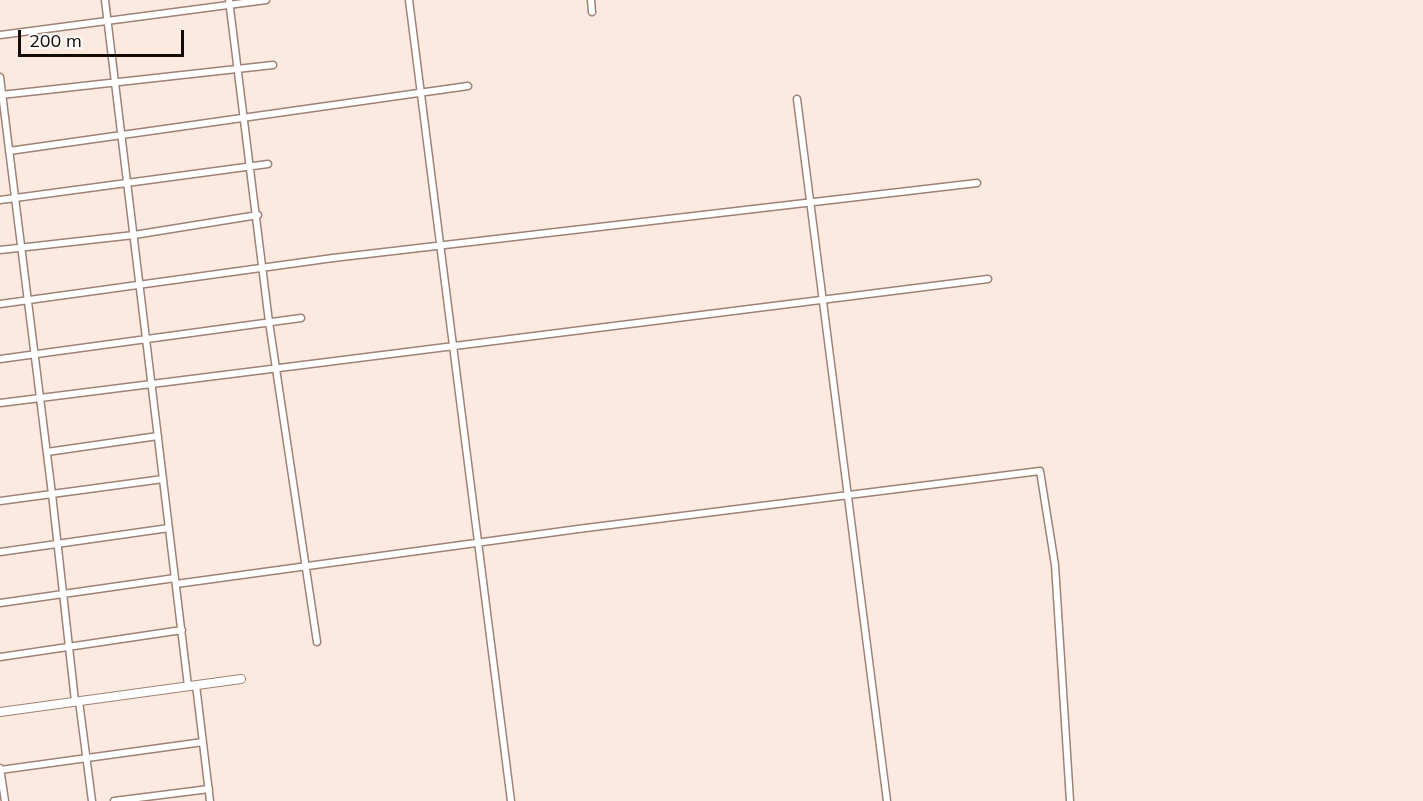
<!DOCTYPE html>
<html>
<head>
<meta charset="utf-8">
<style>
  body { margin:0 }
  #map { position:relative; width:1423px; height:801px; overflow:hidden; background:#fce9e0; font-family:Mulish,sans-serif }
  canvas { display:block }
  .scale { position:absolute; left:18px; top:30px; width:166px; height:27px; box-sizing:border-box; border:3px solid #140a06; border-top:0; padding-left:8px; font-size:18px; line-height:21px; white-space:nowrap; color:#140a06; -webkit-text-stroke:4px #fbfbfb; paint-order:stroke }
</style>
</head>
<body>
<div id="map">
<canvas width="1423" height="801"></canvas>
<div class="scale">200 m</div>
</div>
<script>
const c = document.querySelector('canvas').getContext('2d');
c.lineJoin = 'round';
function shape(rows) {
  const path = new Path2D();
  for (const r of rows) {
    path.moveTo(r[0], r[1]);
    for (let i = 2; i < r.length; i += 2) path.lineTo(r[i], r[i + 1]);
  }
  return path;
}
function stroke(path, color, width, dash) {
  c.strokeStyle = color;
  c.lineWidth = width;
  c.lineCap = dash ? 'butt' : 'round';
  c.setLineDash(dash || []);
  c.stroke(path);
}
const minor = shape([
  [105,0,188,686],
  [229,0,269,322,317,642],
  [409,0,511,801],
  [591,0,592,12],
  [0,35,266,0],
  [0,77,52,494,75,701],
  [1,95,273,65],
  [797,99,887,801],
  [9,151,468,86],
  [0,200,268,164],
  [0,250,134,235,258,215],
  [0,304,333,258,977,183],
  [0,359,301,318],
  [0,403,988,279],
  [47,452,158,436],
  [0,501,163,479],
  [0,552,169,528],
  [176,584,578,529,1040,471,1055,565,1070,801],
  [0,603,175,578],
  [0,657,182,630],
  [196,685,210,801],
  [79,701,92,801],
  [0,768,5,801],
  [0,770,203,742],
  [114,801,209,789]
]);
const tertiary = shape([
  [0,712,241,679]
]);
stroke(minor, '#9e8275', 9);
stroke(tertiary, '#9e8275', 10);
stroke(minor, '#fff', 6);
stroke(tertiary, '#fff', 8);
</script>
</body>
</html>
